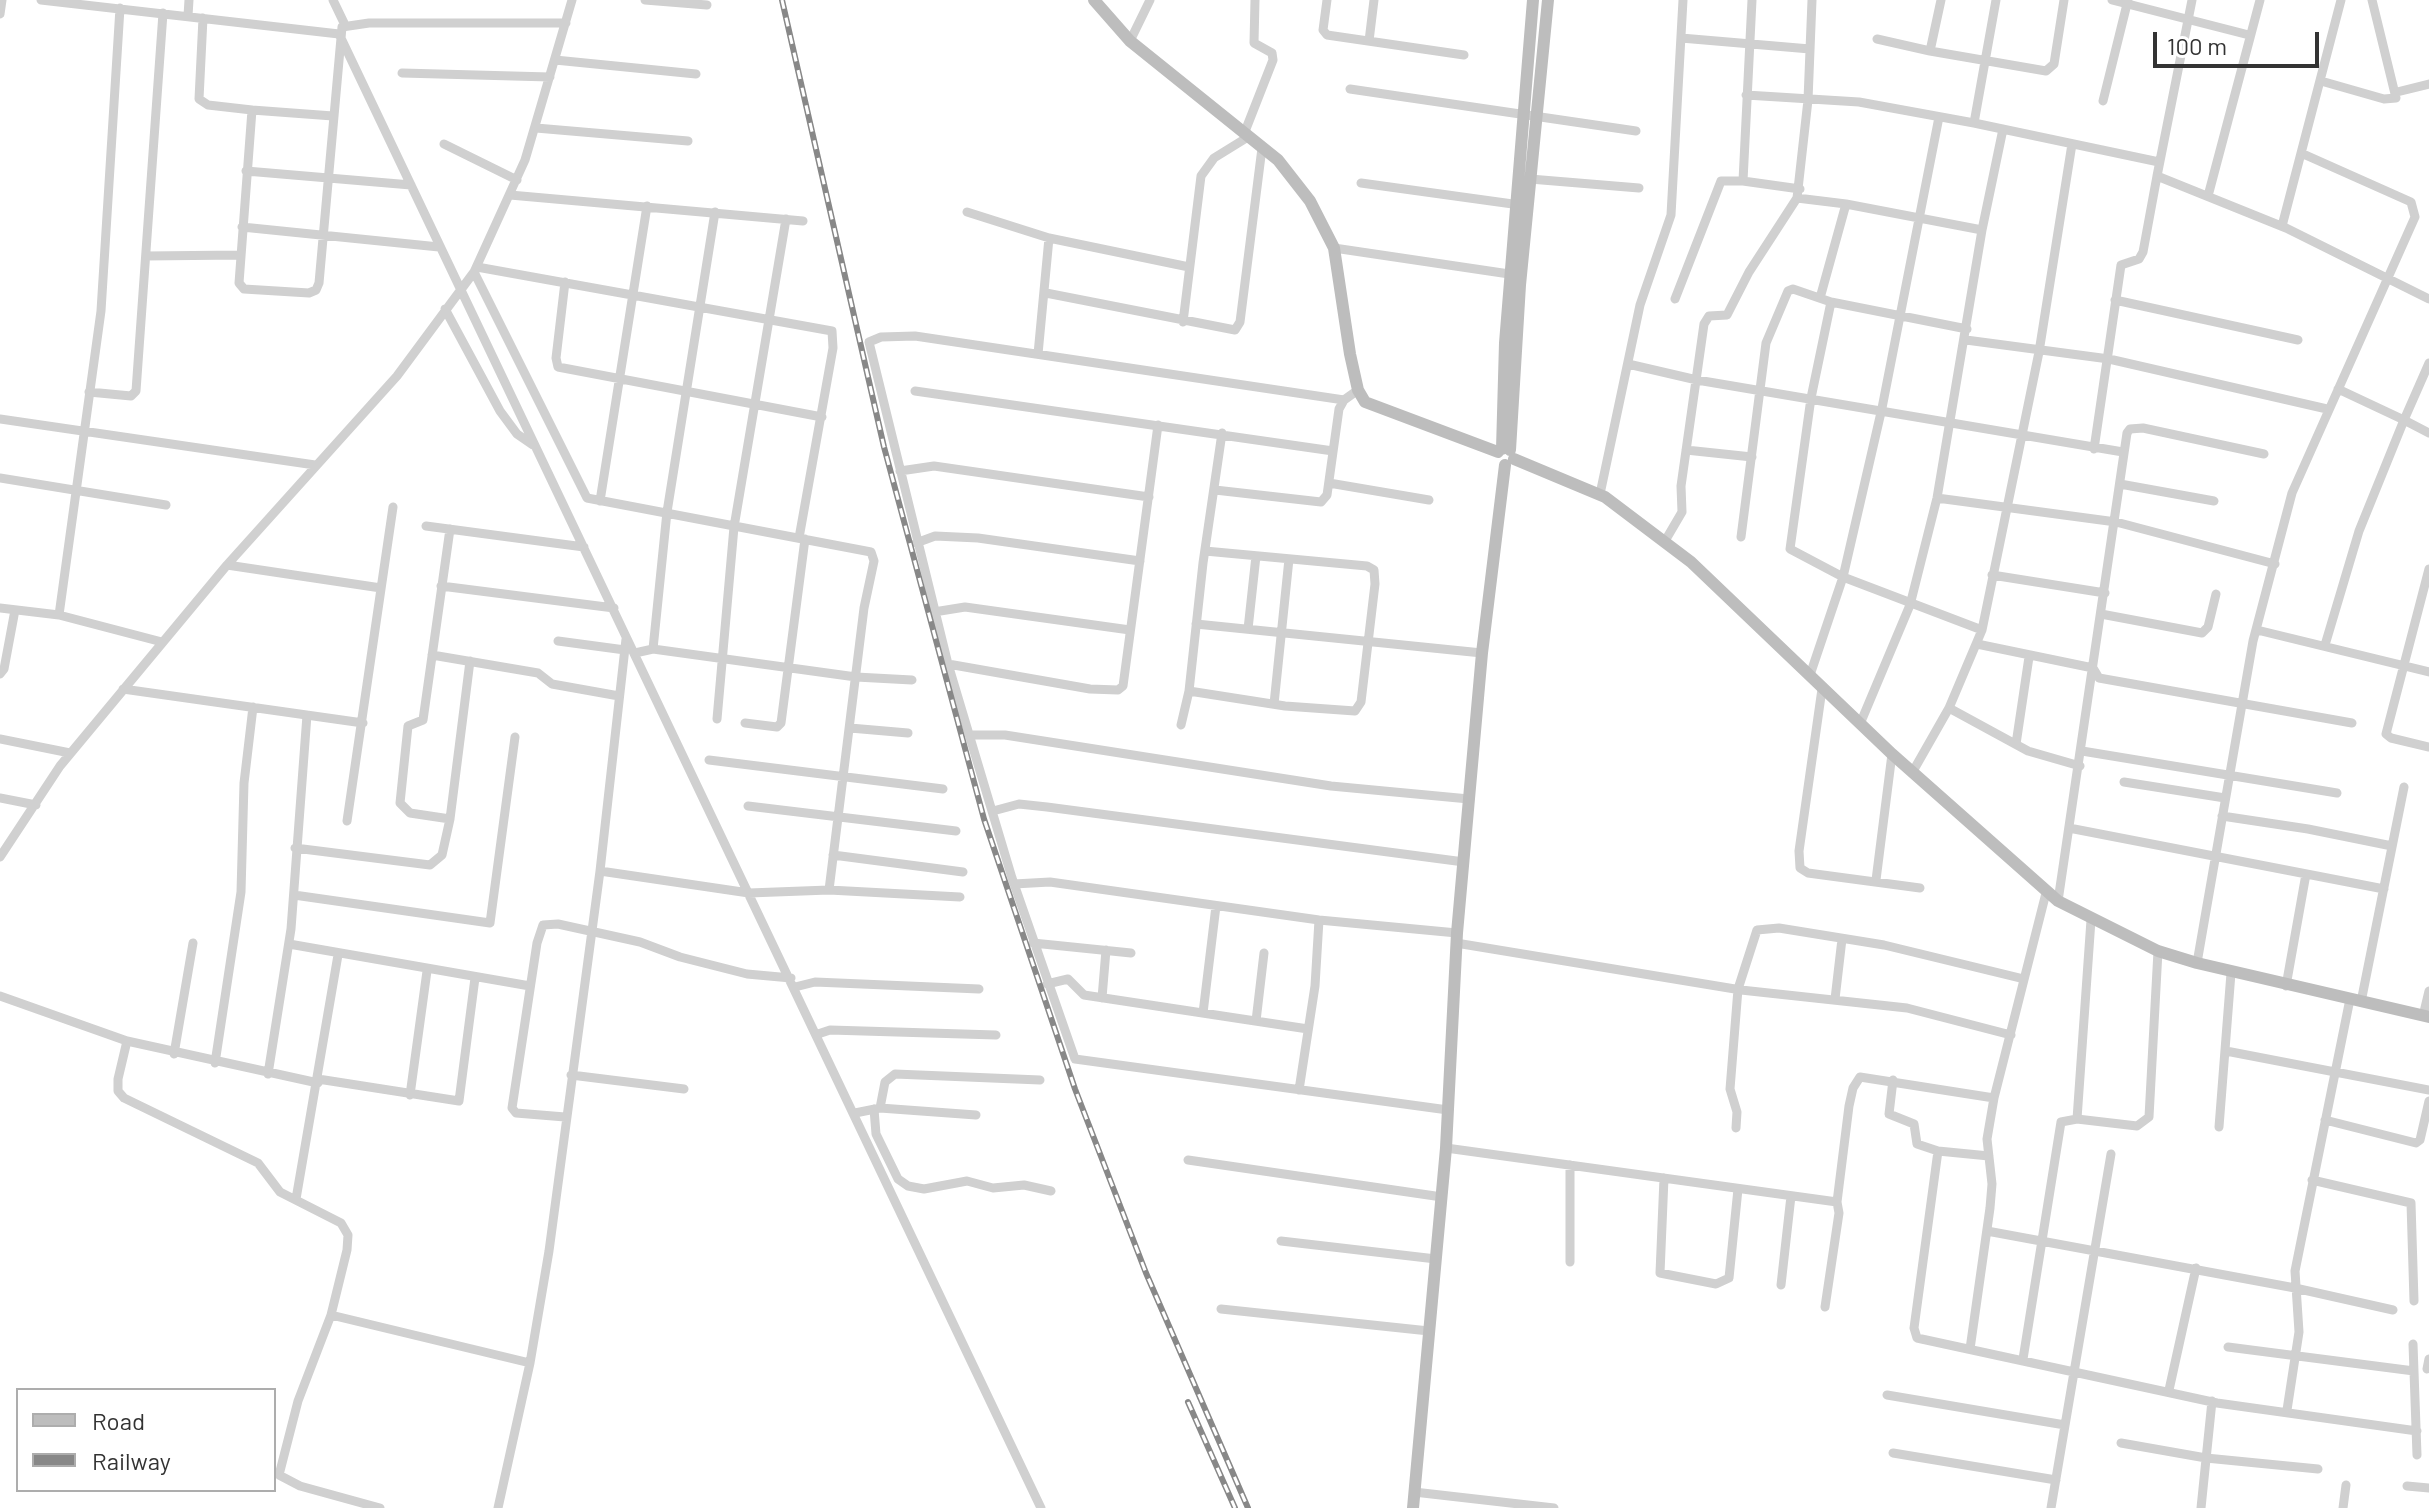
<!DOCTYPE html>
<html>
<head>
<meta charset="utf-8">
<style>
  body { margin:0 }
  #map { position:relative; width:2429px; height:1508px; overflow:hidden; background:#fff; font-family:Barlow,sans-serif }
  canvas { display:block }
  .legend { position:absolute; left:16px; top:1388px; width:260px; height:104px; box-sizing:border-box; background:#fff; border:2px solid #adadad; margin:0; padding:10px 14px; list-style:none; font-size:24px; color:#333 }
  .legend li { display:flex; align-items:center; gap:16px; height:40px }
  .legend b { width:40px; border:2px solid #adadad }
  .scale { position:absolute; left:2153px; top:32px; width:166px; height:36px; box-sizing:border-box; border:4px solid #333; border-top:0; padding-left:10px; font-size:24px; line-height:28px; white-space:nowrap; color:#333; -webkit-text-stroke:6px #fff; paint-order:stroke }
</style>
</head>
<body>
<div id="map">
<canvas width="2429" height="1508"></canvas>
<ul class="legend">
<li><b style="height:10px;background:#bdbdbd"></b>Road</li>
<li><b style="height:10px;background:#888"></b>Railway</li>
</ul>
<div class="scale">100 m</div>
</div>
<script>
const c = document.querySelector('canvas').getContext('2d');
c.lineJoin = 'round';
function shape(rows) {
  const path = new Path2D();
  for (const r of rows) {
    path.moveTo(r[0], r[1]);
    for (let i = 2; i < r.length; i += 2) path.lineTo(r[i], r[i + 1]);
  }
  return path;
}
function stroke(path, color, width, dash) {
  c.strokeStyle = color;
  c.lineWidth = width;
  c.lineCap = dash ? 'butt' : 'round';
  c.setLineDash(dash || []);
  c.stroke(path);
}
const street = shape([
  [41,0,339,34],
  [333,0,345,25],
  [645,0,707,5],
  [1327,0,1323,30,1327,35,1464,55],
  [1752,0,1743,181,1800,189],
  [1941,0,1930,51,2046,71,2054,64,2064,0],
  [1996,0,1974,123,2159,162],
  [2112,0,2249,35],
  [2192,0,2157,176,2286,228,2429,299],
  [0,14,2,0],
  [188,16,189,0],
  [203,18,199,99,208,105,252,110,239,283,244,289,309,293,316,290,319,283,342,27,369,23,566,23],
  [339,34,1041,1508],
  [1681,38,1810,49],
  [1877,39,1930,51],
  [1130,41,1150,0],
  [1369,41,1374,0],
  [555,60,696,74],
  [402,73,550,77],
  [2321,81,2384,99,2396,98,2372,0],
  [1350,89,1636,131],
  [2397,92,2429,84],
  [1746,95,1859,102,1974,123],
  [2103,101,2128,0],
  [252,110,333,116],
  [536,128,688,141],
  [1244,134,1273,60,1272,53,1254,43,1255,0],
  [444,144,517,180],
  [246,171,411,185],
  [1530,179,1639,188],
  [1361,183,1520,205],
  [510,195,803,221],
  [2208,196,2260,0],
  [1797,198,1846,204],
  [967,212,1049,238,1189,267],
  [2282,226,2341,0],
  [242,227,439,247],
  [1334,248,1516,275],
  [146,256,240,255],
  [477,267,832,331,833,348,799,538],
  [474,272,587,498,871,552,874,561,864,608,829,890],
  [565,282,556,358,558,367,822,417],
  [1046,293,1235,330,1240,322,1262,148],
  [1820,298,1846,204,1982,230],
  [1675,299,1721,181,1743,181],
  [2115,300,2298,340],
  [1831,302,1811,398,1790,549,1843,577,1982,630],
  [445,309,500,411,517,434,533,445],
  [1183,322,1201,176,1214,158,1248,137],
  [1966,340,2109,359,2327,409],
  [1038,354,1049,238],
  [2429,363,2404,420,2429,433],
  [1628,364,1697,380,2123,452],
  [915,391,1333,451],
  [89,392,131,396,136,391,163,13],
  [1344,400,915,336,881,337,869,342,948,664,1012,878,1075,1059,1448,1110],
  [0,419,315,465],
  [2094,449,2121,265,2139,259,2143,252,2157,176],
  [1686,450,1752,457],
  [900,471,934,466,1149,497],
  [0,478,166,505],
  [1329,483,1429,500],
  [2120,484,2214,501],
  [1215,490,1321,502,1327,495,1339,409,1344,400,1358,390],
  [1600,494,1640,305,1671,215,1683,0],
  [1937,498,2116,522,2275,564],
  [600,501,647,206],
  [426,526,584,547],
  [1741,537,1766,343,1788,291,1793,289,1831,302,1967,329],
  [1665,541,1682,512,1681,486,1704,324,1709,316,1727,315,1749,272,1797,198,1808,100,1812,0],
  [916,543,935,536,978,538,1140,561],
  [227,565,381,588],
  [2429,569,2386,734,2391,738,2429,747],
  [1992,575,2105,593],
  [441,586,614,608],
  [0,608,59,615,162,642],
  [934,612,965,607,1130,630],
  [2101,614,2202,633,2208,627,2216,594],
  [59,615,101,311,120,8],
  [1196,624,1482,653],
  [1248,629,1256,556],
  [2257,630,2429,672],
  [558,641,625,650],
  [1977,644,2093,668,2099,678,2352,723],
  [2325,645,2359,531,2404,420,2338,389],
  [653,649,667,512,715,212],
  [635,653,653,649,856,677,912,680],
  [432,655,538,673,552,684,619,696],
  [948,664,1090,689,1118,690,1123,686,1158,425],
  [0,674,4,669,15,610],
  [1810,675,1843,577,1882,408,1939,117],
  [123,689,363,723],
  [1822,689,1799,851,1800,868,1808,873,1920,888],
  [1189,691,1285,706,1355,711,1361,702,1375,584,1374,570,1367,566,1205,551],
  [1274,704,1289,559],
  [1949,708,2028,751,2080,766],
  [717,719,734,527,786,219],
  [745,723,777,727,781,723,805,539],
  [1860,724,1910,605,1937,498,1982,230,2003,129],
  [1181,725,1189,691,1203,563,1222,433],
  [850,728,908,733],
  [970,735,1005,735,1331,786,1469,799],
  [0,739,70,753],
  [2016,744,2029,657],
  [2082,751,2337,793],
  [709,760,943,789],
  [1912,773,1949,708,1982,630,2039,352,2072,144],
  [2124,782,2225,798],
  [0,798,36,805],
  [748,806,956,831],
  [993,811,1019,804,1047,807,1464,862],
  [2222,816,2308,829,2392,846],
  [450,819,470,661],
  [347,821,393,507],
  [2069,828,2384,889],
  [295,848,430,865,442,855,450,819,410,813,400,803,408,726,423,720,450,529],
  [833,855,963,872],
  [0,857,60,766,227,565,397,376,474,272,525,160,572,0],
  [600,871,749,893,829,890,960,897],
  [1876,880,1892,754],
  [1014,884,1050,882,1319,920,1457,933],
  [294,895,490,923,515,737],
  [2058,901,2127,433,2130,429,2143,428,2264,454],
  [1033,943,1131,953],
  [1456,943,1741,990,1907,1008,2011,1035],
  [289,944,530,986],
  [2197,963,2253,641,2292,493,2415,217,2411,202,2301,153],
  [1047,984,1068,979,1084,995,1308,1029],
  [2286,986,2306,874],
  [795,987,815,982,979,989],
  [0,996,127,1041,118,1079,118,1091,124,1098,258,1163,280,1192,341,1223,348,1235,347,1250,331,1315,298,1401,279,1475,300,1486,380,1508],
  [1102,998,1106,950],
  [1835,999,1842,939],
  [2361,1002,2404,787],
  [1203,1013,1216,906],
  [2423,1016,2429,991],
  [1256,1021,1264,953],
  [818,1034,830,1030,996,1035],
  [127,1041,318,1083],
  [2226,1051,2429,1090],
  [174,1054,193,943],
  [215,1063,241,892,244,783,253,707],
  [268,1074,291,929,307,715],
  [571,1075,684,1089],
  [318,1079,459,1101,475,978],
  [1893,1080,1889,1114,1914,1124,1917,1144,1938,1151],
  [1299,1090,1315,986,1319,920],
  [410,1095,427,971],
  [880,1108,885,1082,895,1074,1040,1080],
  [874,1109,876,1134,898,1179,908,1186,924,1189,967,1181,993,1188,1024,1185,1051,1191],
  [855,1113,880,1108,976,1115],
  [565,1117,516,1113,512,1108,537,943,543,925,558,924,640,942,680,957,747,974,791,978],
  [2077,1119,2137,1126,2149,1117,2158,951],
  [2325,1120,2416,1143,2420,1140,2429,1101],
  [2219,1127,2231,973],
  [1736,1128,1737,1112,1730,1089,1738,989,1757,930,1779,928,1884,945,2024,979],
  [1446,1148,1837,1202,1849,1106,1853,1088,1860,1077,1994,1098,2046,893],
  [1989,1156,1938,1151,1914,1328,1917,1338,2217,1403,2417,1431],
  [1188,1160,1442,1197],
  [1570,1165,1570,1262],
  [1664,1178,1660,1273,1716,1284,1729,1278,1738,1189],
  [2312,1180,2411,1203,2414,1301],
  [296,1199,338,955],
  [1987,1231,2295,1288,2393,1310],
  [1281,1241,1436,1259],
  [1781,1285,1791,1196],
  [1825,1307,1839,1213,1837,1202],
  [1221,1309,1429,1331],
  [331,1315,530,1363,549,1251,600,871,626,639],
  [2413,1344,2417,1455],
  [2228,1347,2414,1371],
  [1970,1349,1990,1208,1992,1184,1987,1139,1994,1098],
  [2023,1359,2061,1122,2077,1119,2091,920],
  [2427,1369,2429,1359],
  [2169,1390,2196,1268],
  [1887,1395,2065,1425],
  [2287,1410,2299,1332,2295,1271,2350,999],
  [2121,1443,2206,1458,2318,1469],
  [1893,1453,2056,1480],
  [2407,1486,2429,1488],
  [1414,1492,1554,1508],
  [498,1508,530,1363],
  [2051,1508,2111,1154],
  [2201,1508,2212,1401],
  [2343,1508,2346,1485]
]);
const secondary = shape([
  [1094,0,1130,41,1278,160,1310,201,1334,248,1350,354,1358,390,1365,402,1498,452],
  [1502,449,1505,343,1533,0],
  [1510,450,1520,285,1548,0],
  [1514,459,1605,497,1691,562,1892,754,2058,901,2158,951,2197,963,2429,1017],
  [1413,1508,1446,1148,1457,933,1482,653,1505,465]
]);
const rail = shape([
  [782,0,884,447,984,819,1075,1089,1146,1273,1248,1508],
  [1188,1402,1235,1508]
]);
stroke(street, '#d0d0d0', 9);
stroke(secondary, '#bdbdbd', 12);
stroke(rail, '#888', 6);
stroke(rail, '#fff', 3, [9]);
</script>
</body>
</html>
